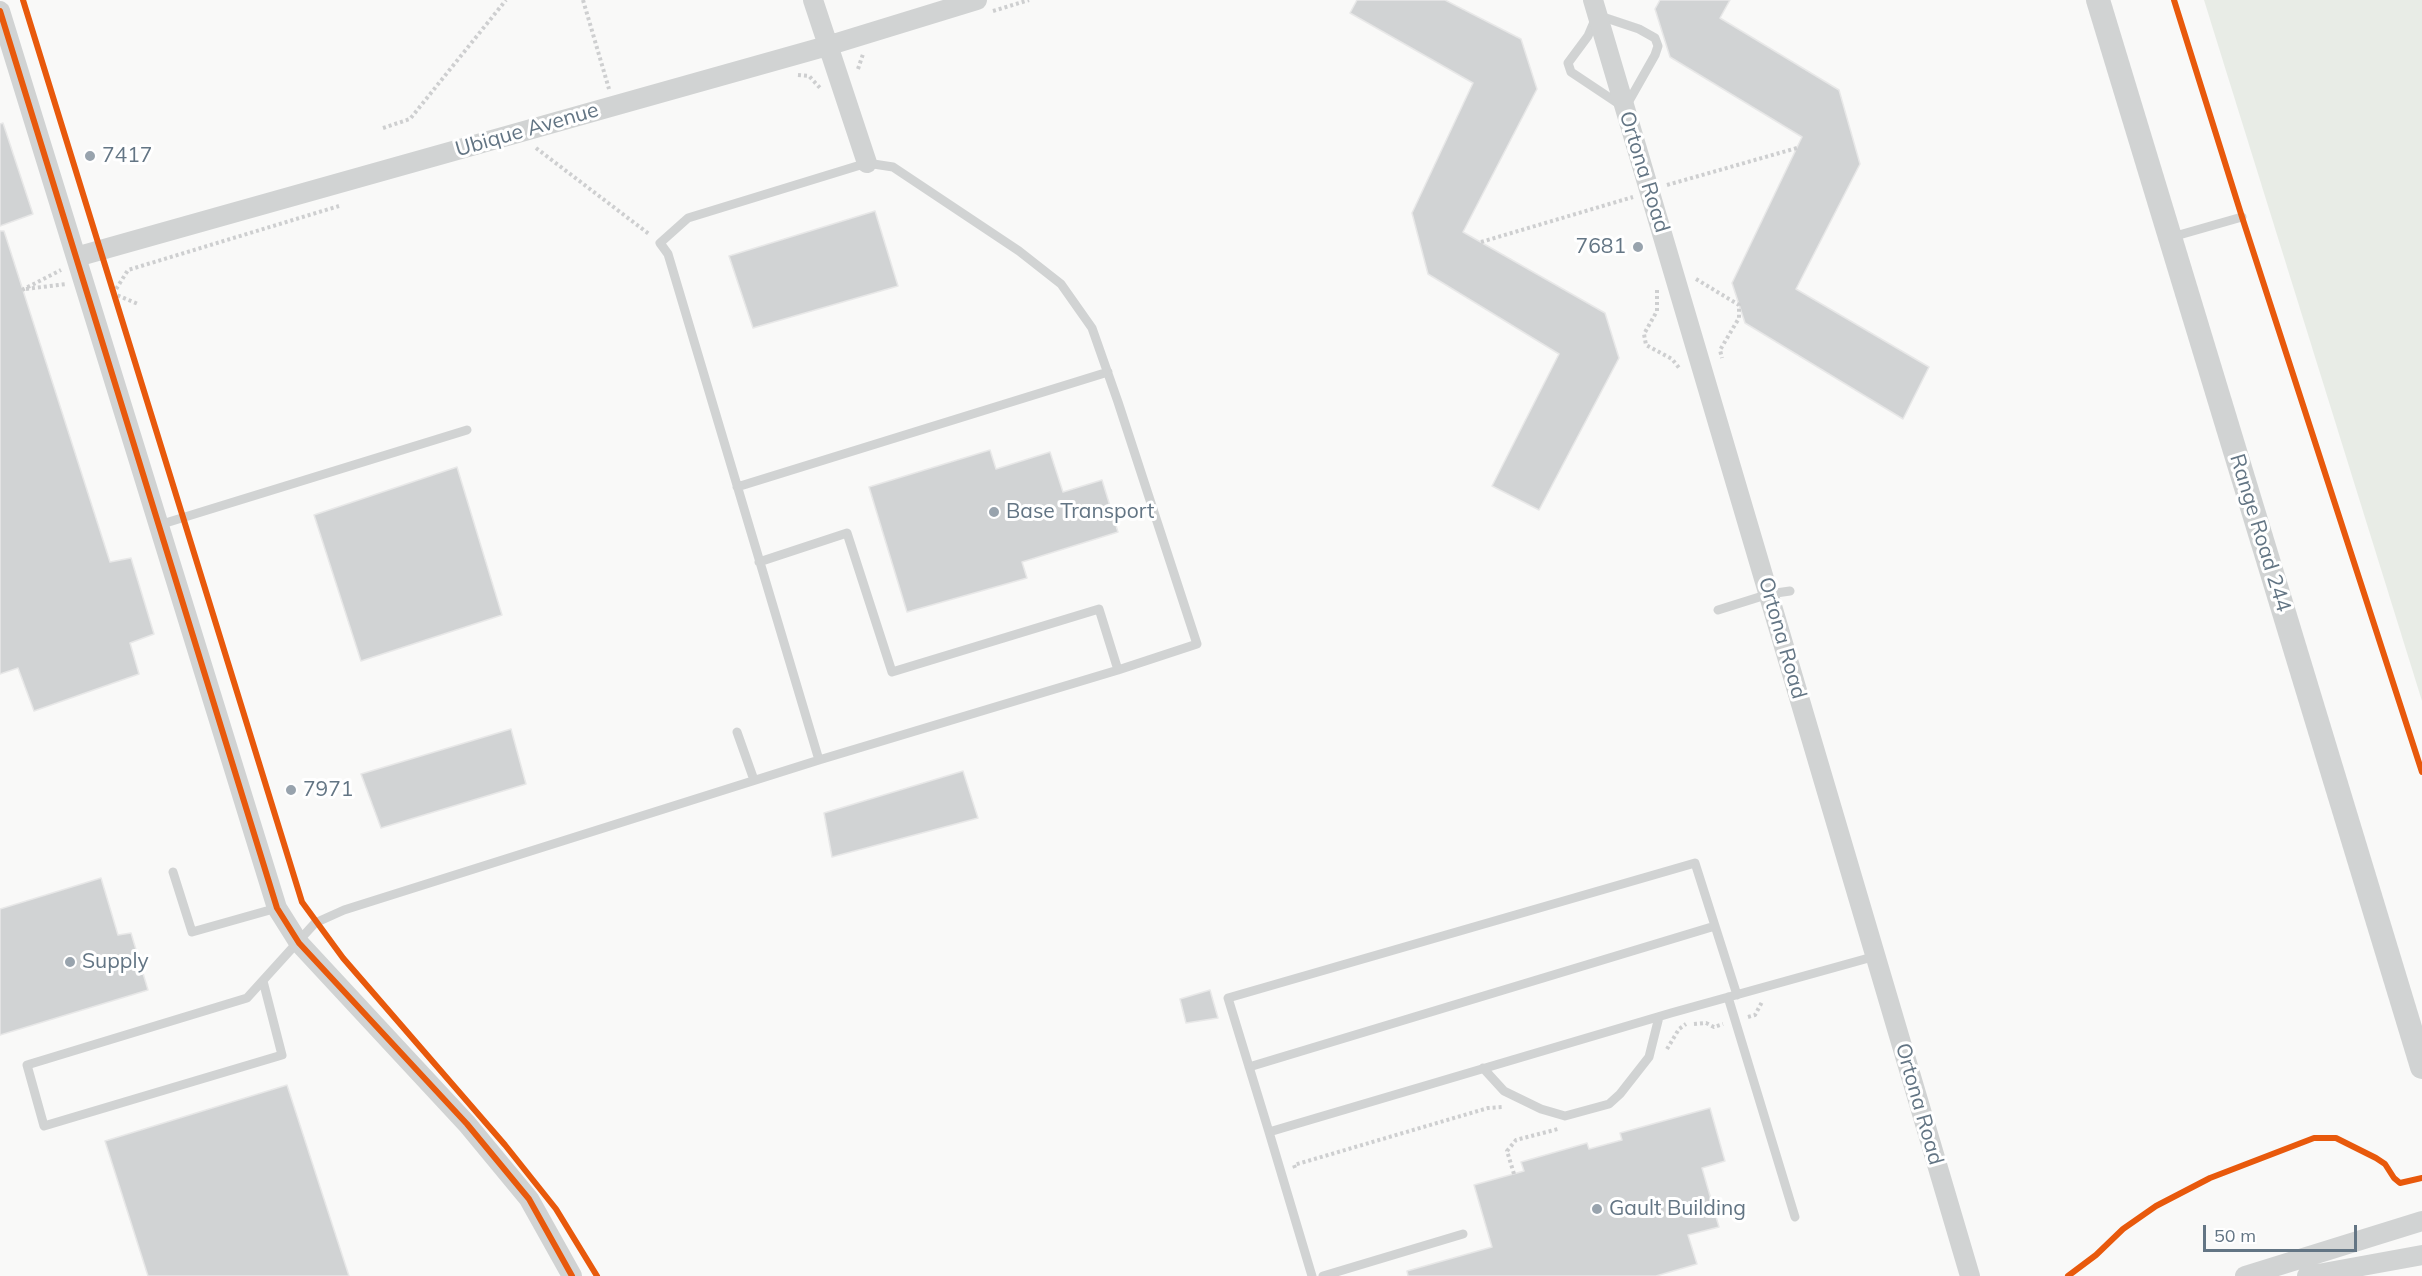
<!DOCTYPE html>
<html>
<head>
<meta charset="utf-8">
<style>
  body { margin:0 }
  #map { position:relative; width:2422px; height:1276px; overflow:hidden; background:#f9f9f8; font-family:Mulish,sans-serif }
  canvas { display:block }
  .scale { position:absolute; left:2203px; top:1225px; width:154px; height:27px; box-sizing:border-box; border:3px solid #637584; border-top:0; padding-left:8px; font-size:18px; line-height:21px; white-space:nowrap; color:#637584; -webkit-text-stroke:4px #fff; paint-order:stroke }
</style>
</head>
<body>
<div id="map">
<canvas width="2422" height="1276"></canvas>
<div class="scale">50 m</div>
</div>
<script>
const c = document.querySelector('canvas').getContext('2d');
c.lineJoin = 'round';
function paint(path, color) {
  c.fillStyle = color;
  c.fill(path, 'evenodd');
}
function shape(rows) {
  const path = new Path2D();
  for (const r of rows) {
    path.moveTo(r[0], r[1]);
    for (let i = 2; i < r.length; i += 2) path.lineTo(r[i], r[i + 1]);
  }
  return path;
}
function stroke(path, color, width, dash) {
  c.strokeStyle = color;
  c.lineWidth = width;
  c.lineCap = dash ? 'butt' : 'round';
  c.setLineDash(dash || []);
  c.stroke(path);
}
function write(font, color, halo, rows, align = 'center') {
  c.font = font + ' Mulish,sans-serif';
  c.lineWidth = 6;
  c.setLineDash([]);
  c.textBaseline = 'middle';
  c.strokeStyle = halo;
  c.fillStyle = color;
  for (const [text, x, y, turn = 0] of rows) {
    c.save();
    c.translate(x, y);
    c.rotate((+turn || 0) * Math.PI / 180);
    c.textAlign = isNaN(turn) ? turn : align;
    if (halo) c.strokeText(text, 0, 0);
    c.fillText(text, 0, 0);
    c.restore();
  }
}
const green = shape([
  [2204,0,2422,0,2422,701]
]);
const building = shape([
  [1357,0,1445,0,1521,39,1537,89,1463,232,1605,313,1619,358,1539,510,1492,486,1559,354,1428,274,1412,213,1473,83,1350,13,1357,0],
  [1660,0,1730,0,1720,18,1839,90,1860,164,1796,289,1929,367,1903,419,1745,323,1732,283,1802,137,1670,57,1655,9,1660,0],
  [3,123,33,214,0,226,0,124,3,123],
  [875,211,898,286,753,328,729,256,875,211],
  [0,231,4,231,110,562,131,558,154,634,130,643,139,674,34,711,18,668,0,674,0,231],
  [990,450,996,469,1050,452,1063,492,1102,480,1118,532,1022,562,1027,578,907,612,869,487,990,450],
  [457,467,502,615,361,661,314,515,457,467],
  [511,729,526,784,381,828,361,774,511,729],
  [963,771,978,818,832,857,824,813,963,771],
  [101,878,118,935,131,933,148,990,0,1035,0,909,101,878],
  [1210,990,1218,1018,1186,1023,1180,999,1210,990],
  [287,1085,349,1276,148,1276,105,1141,287,1085],
  [1710,1108,1725,1161,1702,1168,1719,1227,1688,1235,1697,1264,1656,1276,1408,1276,1407,1271,1492,1247,1474,1185,1524,1171,1521,1162,1587,1143,1589,1149,1622,1140,1620,1133,1710,1108]
]);
const path = shape([
  [583,0,609,89],
  [993,11,1029,0],
  [858,69,863,54],
  [798,75,809,76,821,89],
  [383,128,410,119,506,0],
  [536,148,649,234],
  [1667,185,1797,148],
  [1481,242,1633,197],
  [1696,279,1739,305,1739,318,1720,350,1722,358],
  [26,289,66,284],
  [22,290,61,270],
  [1657,290,1657,311,1644,334,1646,345,1672,359,1680,369],
  [112,293,138,304],
  [113,294,128,270,339,206],
  [1748,1017,1755,1015,1762,1002],
  [1694,1024,1706,1023,1714,1027,1723,1024],
  [1667,1049,1679,1029,1686,1024],
  [1295,1168,1294,1165,1488,1108,1503,1107],
  [1514,1174,1507,1151,1516,1140,1558,1129]
]);
const service = shape([
  [1597,15,1639,29,1655,38,1658,46,1655,55,1625,108,1571,72,1568,63,1588,36,1597,15],
  [2172,237,2242,217],
  [737,487,1108,372],
  [159,525,467,430],
  [759,562,847,533,892,672,1099,609,1118,670],
  [1718,610,1769,594,1790,591],
  [737,732,754,780],
  [173,872,192,932,277,908],
  [263,981,282,1055,44,1126,27,1065,247,998,315,923,344,910,819,760,668,254,660,243,688,218,867,163,893,167,1019,251,1061,284,1092,328,1118,402,1197,644,1118,670,819,760],
  [1728,997,1795,1217],
  [1249,1067,1715,926],
  [1483,1068,1504,1091,1541,1109,1565,1116,1609,1104,1620,1094,1649,1057,1659,1017],
  [1269,1132,1228,998,1695,863,1737,995],
  [1312,1276,1269,1132,1671,1013,1876,956],
  [1323,1276,1463,1234]
]);
const minor = shape([
  [813,0,867,163],
  [1593,0,1970,1276],
  [0,11,277,908,299,943,467,1124,529,1199,572,1276],
  [76,257,827,46,977,0],
  [2245,1276,2422,1221],
  [2307,1276,2422,1255]
]);
const tertiary = shape([
  [2098,0,2422,1067]
]);
const cycleway = shape([
  [23,0,302,902,343,958,505,1145,556,1209,597,1276],
  [2174,0,2242,217,2422,772],
  [0,11,277,908,299,943,467,1124,529,1199,572,1276],
  [2068,1276,2096,1255,2123,1229,2156,1206,2210,1178,2314,1138,2336,1138,2376,1158,2385,1164,2394,1178,2400,1183,2422,1178]
]);
const markers = [
  [90,156,6,"#98a3ad"],
  [1638,247,6,"#98a3ad"],
  [994,512,6,"#98a3ad"],
  [291,790,6,"#98a3ad"],
  [70,962,6,"#98a3ad"],
  [1597,1209,6,"#98a3ad"]
];
const streetNames = [
  ["Ubique Avenue",527,130,-16],
  ["Ortona Road",1644,172,73],
  ["Range Road 244",2260,533,73],
  ["Ortona Road",1782,638,74],
  ["Ortona Road",1919,1104,74]
];
const poiNames = [
  ["7417",102,156],
  ["7681",1626,247,"right"],
  ["Base Transport",1006,512],
  ["7971",303,790],
  ["Supply",82,962],
  ["Gault Building",1609,1209]
];
paint(green, '#e8ece6');
paint(building, '#d1d3d4');
stroke(building, '#e8e8e8', 1.5);
stroke(path, '#cecfd0', 4, [3, 3]);
stroke(service, '#d1d3d3', 9);
stroke(minor, '#d1d3d3', 20);
stroke(tertiary, '#d1d3d3', 24);
stroke(cycleway, '#e8590c', 6);
for (const [x, y, r, color] of markers) {
  const dot = new Path2D();
  dot.arc(x, y, r, 0, 2 * Math.PI);
  c.fillStyle = color;
  c.fill(dot);
  stroke(dot, '#fff', 2);
}
write('21px', '#637584', '#fff', streetNames);
write('21px', '#637584', '#fff', poiNames, 'left');
</script>
</body>
</html>
